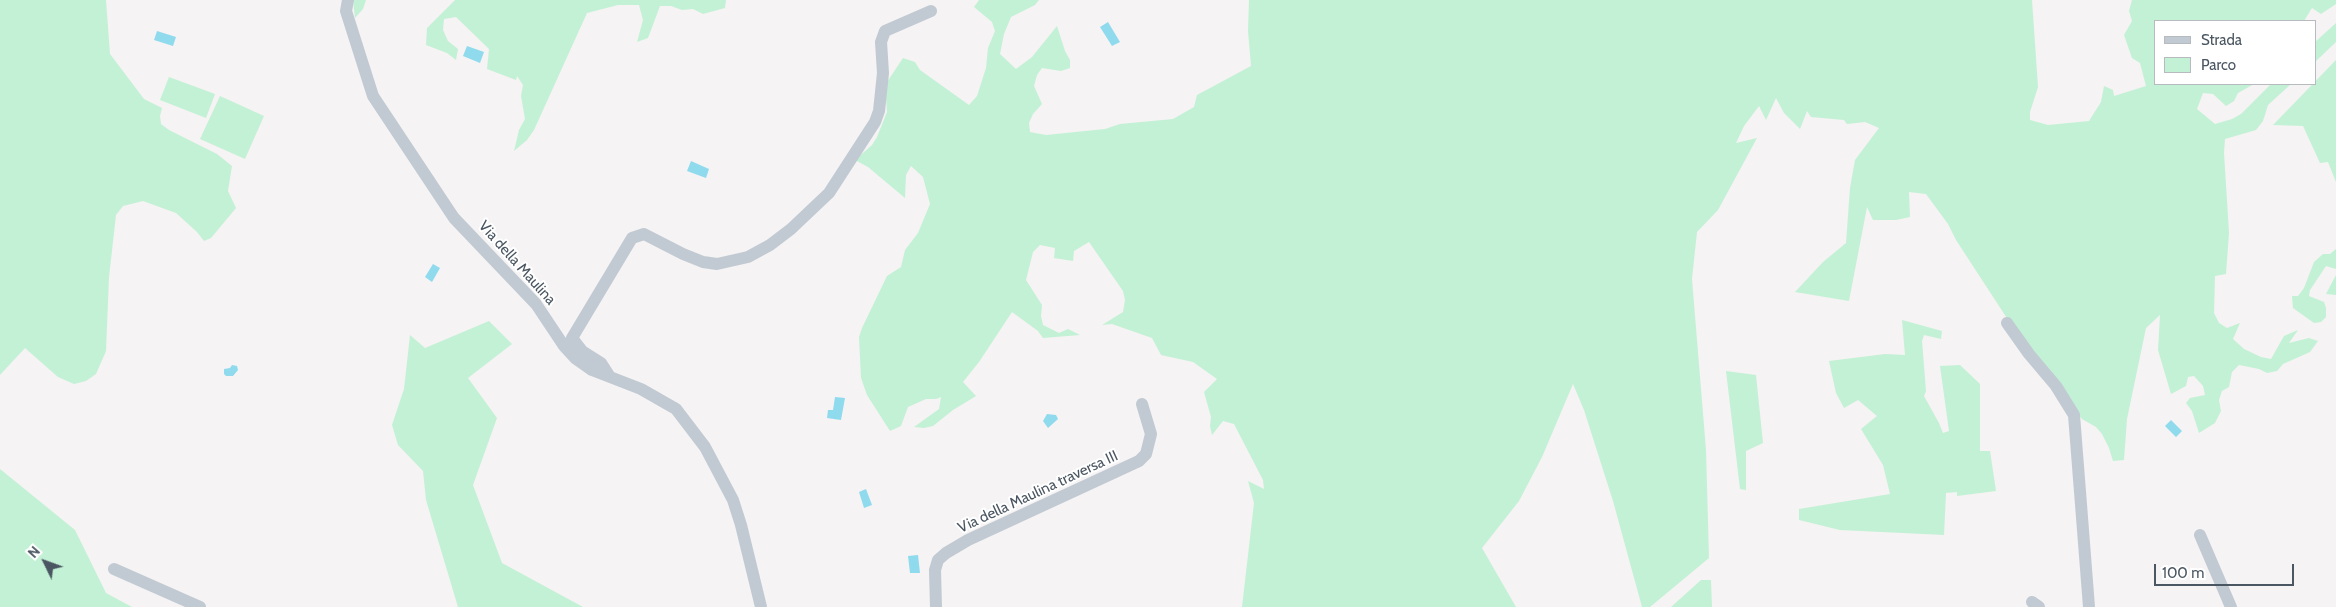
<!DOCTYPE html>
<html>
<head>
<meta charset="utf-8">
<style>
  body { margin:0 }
  #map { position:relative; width:2336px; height:607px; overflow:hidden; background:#f5f3f3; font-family:Cabin,sans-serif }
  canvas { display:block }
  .legend { position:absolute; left:2154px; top:20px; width:162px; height:65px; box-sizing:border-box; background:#fff; border:1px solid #b7bbc0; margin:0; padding:6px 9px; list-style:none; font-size:15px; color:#4a5661 }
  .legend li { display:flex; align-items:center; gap:10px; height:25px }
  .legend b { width:25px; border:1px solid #b7bbc0 }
  .north { position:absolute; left:20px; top:537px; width:50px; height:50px; -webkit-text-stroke:4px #fff; paint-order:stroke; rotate:312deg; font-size:14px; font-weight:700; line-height:20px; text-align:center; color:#4a5661 }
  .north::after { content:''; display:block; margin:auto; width:18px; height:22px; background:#4a5661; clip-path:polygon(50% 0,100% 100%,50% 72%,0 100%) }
  .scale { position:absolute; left:2154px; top:564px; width:140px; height:22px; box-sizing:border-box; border:2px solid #4a5661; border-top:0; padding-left:6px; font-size:15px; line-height:18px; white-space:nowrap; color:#4a5661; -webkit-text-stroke:4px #fff; paint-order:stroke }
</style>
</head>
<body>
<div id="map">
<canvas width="2336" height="607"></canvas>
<ul class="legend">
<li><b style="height:6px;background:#c1cad2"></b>Strada</li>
<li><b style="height:14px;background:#c3f1d5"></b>Parco</li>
</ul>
<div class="north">N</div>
<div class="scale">100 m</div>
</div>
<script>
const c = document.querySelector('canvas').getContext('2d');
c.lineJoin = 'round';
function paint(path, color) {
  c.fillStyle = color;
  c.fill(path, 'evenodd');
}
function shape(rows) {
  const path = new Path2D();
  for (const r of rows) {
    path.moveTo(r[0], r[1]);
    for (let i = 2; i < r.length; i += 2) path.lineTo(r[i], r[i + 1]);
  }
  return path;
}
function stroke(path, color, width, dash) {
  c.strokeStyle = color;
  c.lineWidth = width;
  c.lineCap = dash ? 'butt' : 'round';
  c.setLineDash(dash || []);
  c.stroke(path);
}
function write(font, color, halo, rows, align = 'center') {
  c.font = font + ' Cabin,sans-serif';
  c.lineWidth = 4;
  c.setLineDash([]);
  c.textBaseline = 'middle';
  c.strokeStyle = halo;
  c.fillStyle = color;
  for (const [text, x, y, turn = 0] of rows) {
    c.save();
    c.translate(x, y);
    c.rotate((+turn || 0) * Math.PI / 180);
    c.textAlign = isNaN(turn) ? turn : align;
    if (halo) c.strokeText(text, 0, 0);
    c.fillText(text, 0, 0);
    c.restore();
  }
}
const green = shape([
  [0,0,106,0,110,54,144,99,162,108,160,116,161,124,169,130,217,154,232,166,228,191,236,208,211,238,204,241,197,232,176,213,143,201,123,206,116,215,109,277,106,351,96,374,86,381,74,384,58,377,25,348,0,375],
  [353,0,366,0,363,9,355,18],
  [455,0,726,0,725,8,703,14,693,9,682,10,671,6,660,6,648,38,637,42,643,20,639,5,618,5,587,13,534,130,527,140,514,151,519,130,525,119,521,96,523,85,517,76,516,80,487,69,489,49,456,17,444,19,443,30,448,41,458,49,456,60,447,53,426,45,427,28],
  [979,0,1039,0,1035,5,1011,17,1004,34,1000,54,1016,69,1032,57,1057,26,1065,51,1070,60,1070,68,1061,71,1042,68,1037,75,1034,86,1042,104,1033,114,1029,123,1030,132,1046,135,1105,129,1120,124,1173,119,1194,107,1197,95,1251,66,1248,31,1249,0,2032,0,2038,87,2030,112,2030,120,2048,125,2089,121,2101,102,2104,86,2113,90,2114,96,2146,86,2140,63,2132,58,2124,35,2132,21,2129,11,2132,0,2336,0,2336,4,2321,14,2312,8,2304,21,2155,21,2155,84,2254,84,2238,93,2234,101,2226,106,2213,94,2203,93,2197,109,2215,124,2232,119,2241,114,2271,84,2291,84,2268,105,2263,121,2256,130,2225,139,2224,153,2229,233,2226,274,2215,276,2214,313,2219,323,2227,328,2240,323,2233,339,2244,349,2261,357,2271,359,2284,336,2298,330,2289,343,2309,338,2318,341,2310,352,2283,364,2277,371,2267,373,2259,369,2239,365,2232,372,2229,387,2222,391,2219,400,2221,411,2215,423,2199,433,2192,411,2186,403,2190,398,2205,395,2203,386,2194,376,2188,377,2186,386,2171,394,2158,350,2160,315,2146,328,2127,419,2124,460,2113,461,2109,448,2102,434,2096,427,2082,419,2014,329,1956,240,1948,224,1926,194,1909,192,1910,217,1896,220,1873,220,1867,207,1849,301,1795,292,1823,262,1846,243,1850,188,1855,160,1879,128,1865,122,1847,124,1844,120,1811,117,1807,111,1800,129,1784,113,1776,98,1766,120,1759,106,1744,126,1736,143,1757,138,1718,210,1697,232,1692,279,1706,450,1709,558,1650,607,1642,607,1613,501,1584,410,1573,384,1542,457,1519,501,1482,548,1516,607,1242,607,1254,503,1248,481,1264,489,1263,480,1234,424,1223,421,1212,435,1210,426,1211,417,1204,392,1217,379,1193,362,1161,355,1152,338,1112,324,1102,325,1123,312,1125,300,1123,291,1089,242,1074,251,1073,261,1054,258,1055,248,1040,245,1033,252,1026,280,1042,305,1041,316,1043,325,1059,333,1068,329,1080,335,1043,338,1038,331,1012,312,979,362,963,382,976,396,953,410,933,426,924,428,914,427,939,409,941,397,936,399,926,399,908,407,901,426,890,431,867,395,861,378,859,337,862,328,887,276,901,267,905,250,918,233,930,204,923,177,911,166,906,175,905,198,868,167,855,160,872,145,877,137,887,112,885,85,903,58,915,62,920,70,969,105,977,96,986,68,988,48,995,31,992,22,974,7],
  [2336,23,2336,42,2315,62,2315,42],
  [2336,60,2336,182,2328,162,2320,163,2303,126,2273,125],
  [169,77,215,94,206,118,160,100],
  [220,96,264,116,245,159,200,139],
  [2336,249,2336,269,2326,266,2310,290,2309,296,2324,302,2326,308,2326,317,2321,322,2314,323,2293,308,2292,296,2298,296,2304,288,2314,262,2323,254,2330,254],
  [2336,275,2336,295,2326,294],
  [1902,320,1942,331,1941,339,1924,335,1922,341,1926,391,1924,396,1939,423,1943,433,1949,431,1940,366,1960,365,1980,384,1980,451,1990,451,1996,491,1957,496,1957,492,1946,493,1944,535,1840,530,1799,520,1799,509,1890,494,1883,465,1861,429,1877,416,1858,400,1844,408,1836,393,1829,361,1885,354,1905,355],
  [489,321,512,344,468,378,497,418,473,485,502,563,583,607,458,607,426,500,423,471,398,445,392,425,404,389,410,335,425,348],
  [1726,371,1756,375,1763,443,1746,451,1746,490,1740,489],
  [0,469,75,530,106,593,132,607,0,607],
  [1701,580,1711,580,1712,607,1671,607]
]);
const water = shape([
  [1108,22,1120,42,1112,46,1100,27],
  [157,31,176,37,173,46,154,40],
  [467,46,484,52,480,63,463,56],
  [691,161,709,169,706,178,687,171],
  [433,264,440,268,432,282,425,277],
  [232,365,237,366,238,370,233,376,226,376,224,374,224,369,230,368],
  [835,397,845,398,841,420,827,418,828,410,833,410],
  [1047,414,1056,415,1058,419,1048,428,1043,421],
  [2171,420,2182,431,2176,437,2165,426],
  [866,489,872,505,864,508,859,492],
  [918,555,920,573,910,573,908,556]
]);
const minor = shape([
  [348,0,346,11,373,96,454,218,536,304,564,346,575,358,592,370,641,389,676,409,705,447,733,500,741,525,761,607],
  [2007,323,2029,354,2056,386,2074,415,2089,607],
  [610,377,601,363,582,351,572,338,632,238,644,234,683,254,703,262,717,264,748,257,770,245,791,229,829,193,875,122,879,111,883,73,881,42,885,31,931,11],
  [2200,535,2231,607],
  [114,569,200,607],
  [2032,602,2039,607],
  [936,607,935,570,938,560,946,553,968,540,1139,461,1146,454,1151,434,1142,404]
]);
const streetNames = [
  ["Via della Maulina",517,263,48],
  ["Via della Maulina traversa III",1038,492,-25]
];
paint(green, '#c3f1d5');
paint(water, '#90daee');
stroke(minor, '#c1cad2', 12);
write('15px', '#4a5661', '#fff', streetNames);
</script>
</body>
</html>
